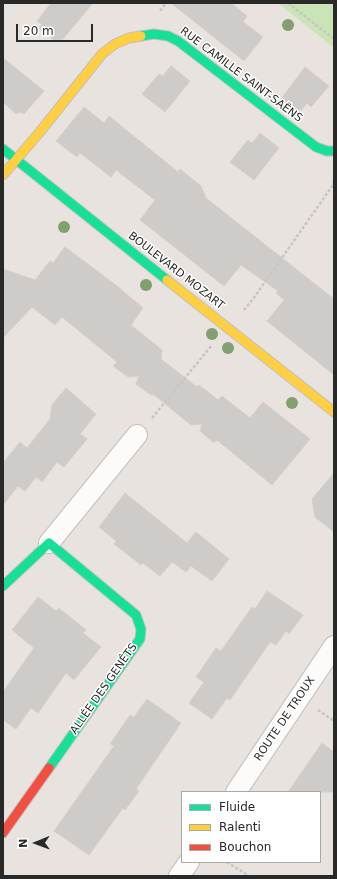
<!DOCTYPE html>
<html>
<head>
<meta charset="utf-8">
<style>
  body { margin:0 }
  #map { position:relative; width:337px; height:879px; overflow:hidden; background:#e8e3de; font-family:"DejaVu Sans",sans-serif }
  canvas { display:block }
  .frame { position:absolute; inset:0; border:4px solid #292929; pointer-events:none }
  .legend { position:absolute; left:181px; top:791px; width:140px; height:72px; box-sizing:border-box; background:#fff; border:1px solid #a9a9a9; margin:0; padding:5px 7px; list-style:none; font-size:12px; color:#292929 }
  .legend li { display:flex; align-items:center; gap:8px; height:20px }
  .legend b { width:20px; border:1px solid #a9a9a9 }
  .north { position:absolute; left:16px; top:823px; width:40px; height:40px; -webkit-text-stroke:3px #fff; paint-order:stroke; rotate:269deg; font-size:11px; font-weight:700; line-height:16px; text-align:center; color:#292929 }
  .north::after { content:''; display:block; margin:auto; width:14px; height:18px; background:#292929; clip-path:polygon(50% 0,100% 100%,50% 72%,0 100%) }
  .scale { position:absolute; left:16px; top:24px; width:77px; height:18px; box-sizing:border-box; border:2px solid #292929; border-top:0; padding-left:5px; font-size:12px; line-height:14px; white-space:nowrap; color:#292929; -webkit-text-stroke:3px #fff; paint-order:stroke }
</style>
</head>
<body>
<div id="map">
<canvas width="337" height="879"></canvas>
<div class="frame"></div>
<ul class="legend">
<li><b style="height:5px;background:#16e098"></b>Fluide</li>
<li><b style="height:5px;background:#ffcf43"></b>Ralenti</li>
<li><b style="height:5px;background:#f24e42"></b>Bouchon</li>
</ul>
<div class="north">N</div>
<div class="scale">20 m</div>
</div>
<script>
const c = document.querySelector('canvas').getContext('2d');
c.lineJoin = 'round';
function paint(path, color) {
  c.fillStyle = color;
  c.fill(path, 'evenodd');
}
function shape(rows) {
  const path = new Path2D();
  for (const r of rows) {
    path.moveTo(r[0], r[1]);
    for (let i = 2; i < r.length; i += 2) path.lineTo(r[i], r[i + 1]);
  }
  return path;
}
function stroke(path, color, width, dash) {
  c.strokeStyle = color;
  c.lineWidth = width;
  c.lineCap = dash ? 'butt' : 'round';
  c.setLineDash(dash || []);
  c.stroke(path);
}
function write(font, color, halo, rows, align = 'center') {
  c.font = font + ' "DejaVu Sans",sans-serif';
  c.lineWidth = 3;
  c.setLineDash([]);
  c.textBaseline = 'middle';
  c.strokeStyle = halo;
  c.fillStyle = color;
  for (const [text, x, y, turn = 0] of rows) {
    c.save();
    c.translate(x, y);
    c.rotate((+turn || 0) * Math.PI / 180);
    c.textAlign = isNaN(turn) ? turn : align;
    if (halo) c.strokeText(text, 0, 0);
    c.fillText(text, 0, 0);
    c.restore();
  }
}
const green = shape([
  [278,3,334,3,334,48]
]);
const building = shape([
  [51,3,93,3,62,40,54,40,39,28,42,24,37,21,51,3],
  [171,3,231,3,247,16,243,22,263,37,244,61,171,3],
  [3,58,44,91,24,114,21,112,16,114,3,102,3,58],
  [171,66,190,81,165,112,142,94,159,74,163,76,171,66],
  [305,67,329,86,311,107,307,103,299,113,281,99,305,67],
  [84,107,104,123,109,116,178,172,180,169,201,186,206,198,334,299,334,375,267,321,284,300,276,293,278,291,241,265,224,286,140,220,155,200,116,170,111,177,80,153,77,157,56,141,84,107],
  [260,133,279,148,254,180,230,162,248,140,252,143,260,133],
  [65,247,117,286,143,308,131,325,162,350,161,359,197,387,199,385,218,400,222,396,250,418,263,402,310,439,272,485,217,440,214,443,200,431,202,424,191,425,153,394,151,395,136,384,139,376,128,377,113,366,117,362,62,317,55,325,32,307,3,338,3,269,35,280,50,261,53,263,65,247],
  [66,388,96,414,80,434,87,439,64,467,57,462,42,482,36,477,25,491,18,486,3,505,3,463,20,442,27,448,50,419,52,405,66,388],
  [334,473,334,532,315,517,312,499,334,473],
  [125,493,187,543,196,532,229,559,212,581,191,566,186,572,172,562,160,576,143,563,141,565,114,544,116,541,99,527,125,493],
  [267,591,303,615,289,634,286,631,276,645,270,642,230,700,227,698,212,719,189,703,204,682,196,677,216,648,221,651,252,607,255,609,267,591],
  [38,597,56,611,59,608,86,630,83,633,101,647,74,680,66,673,38,713,31,708,16,729,3,720,3,692,34,648,12,630,38,597],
  [147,699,181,723,136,789,139,791,125,810,123,808,89,855,54,831,114,746,110,744,130,715,134,717,147,699],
  [322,743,334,752,334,792,288,792,322,743]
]);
const path = shape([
  [288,3,334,39],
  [160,11,166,3],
  [244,310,253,299,333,185,334,179],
  [152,418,212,345],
  [318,710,334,721],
  [227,862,249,876]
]);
const street = shape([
  [49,543,137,435],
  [236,792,334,646],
  [179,876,189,862]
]);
const fast = shape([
  [141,36,154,34,168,36,178,41,316,147,327,151,334,151],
  [3,149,167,280],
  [3,586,49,543,136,615,141,629,140,639,49,768]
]);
const slow = shape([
  [3,175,39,133,102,54,115,44,129,38,141,36],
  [167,280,334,412]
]);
const jam = shape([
  [3,833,49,768]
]);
const trees = [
  [288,25],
  [64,227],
  [146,285],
  [212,334],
  [228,348],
  [292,403]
];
const streetNames = [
  ["RUE CAMILLE SAINT-SAËNS",241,75,37],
  ["BOULEVARD MOZART",176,271,38],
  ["ALLÉE DES GENÊTS",104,689,-55],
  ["ROUTE DE TROUX",285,719,-56]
];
paint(green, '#cbe4b6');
paint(building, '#cfcbc8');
stroke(building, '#d3cfca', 1);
stroke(street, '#c1c0c0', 22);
stroke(fast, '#c1c0c0', 11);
stroke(slow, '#c1c0c0', 11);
stroke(jam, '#c1c0c0', 11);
stroke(path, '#c6c5c5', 2.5, [3, 2]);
stroke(street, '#fcfbfa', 20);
stroke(fast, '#16e098', 9);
stroke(slow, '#ffcf43', 9);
stroke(jam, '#f24e42', 9);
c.fillStyle = '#819f71';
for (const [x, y] of trees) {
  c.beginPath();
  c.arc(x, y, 6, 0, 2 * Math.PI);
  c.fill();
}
write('11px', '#292929', '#fff', streetNames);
</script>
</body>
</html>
